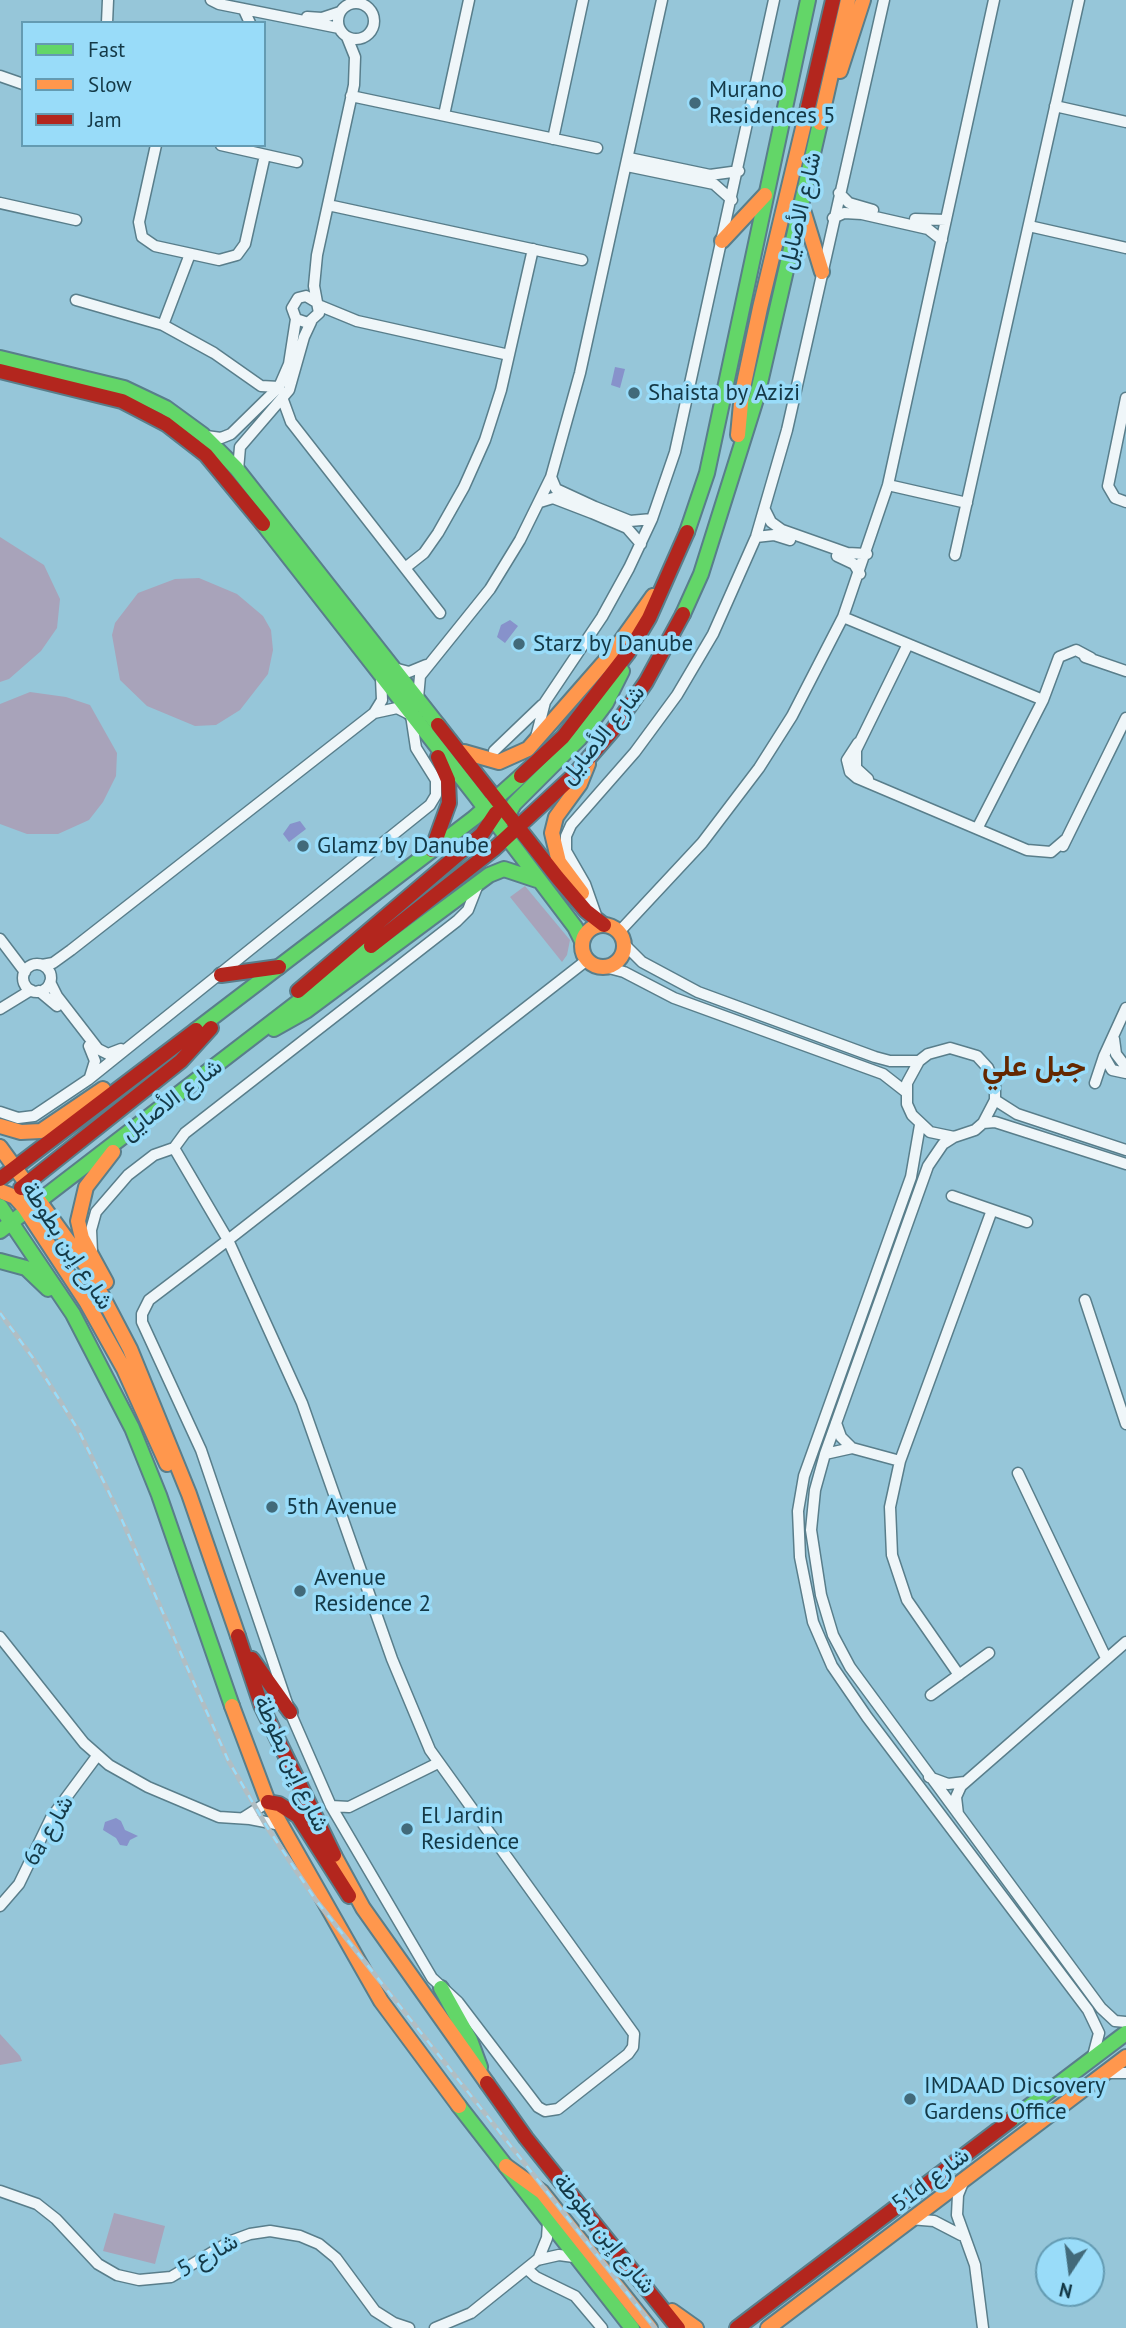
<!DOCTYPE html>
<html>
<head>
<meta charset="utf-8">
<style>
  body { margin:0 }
  #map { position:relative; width:1126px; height:2328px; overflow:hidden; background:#96c6d9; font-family:"PT Sans",sans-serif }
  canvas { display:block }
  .legend { position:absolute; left:21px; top:21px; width:245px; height:126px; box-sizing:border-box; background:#99dcf9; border:2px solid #649bb2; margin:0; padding:9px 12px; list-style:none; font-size:21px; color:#143947 }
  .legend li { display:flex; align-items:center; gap:14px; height:35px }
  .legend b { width:35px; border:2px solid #649bb2 }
  .north { position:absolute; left:1035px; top:2237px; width:70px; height:70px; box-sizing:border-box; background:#99dcf9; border:2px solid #649bb2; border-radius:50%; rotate:193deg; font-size:19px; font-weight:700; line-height:28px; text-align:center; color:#143947 }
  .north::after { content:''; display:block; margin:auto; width:24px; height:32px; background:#426a7a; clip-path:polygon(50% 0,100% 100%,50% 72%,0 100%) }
</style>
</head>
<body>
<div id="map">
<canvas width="1126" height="2328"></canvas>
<ul class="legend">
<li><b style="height:9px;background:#63d668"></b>Fast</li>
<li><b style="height:9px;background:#ff974d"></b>Slow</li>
<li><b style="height:9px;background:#b3261e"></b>Jam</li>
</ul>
<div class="north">N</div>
</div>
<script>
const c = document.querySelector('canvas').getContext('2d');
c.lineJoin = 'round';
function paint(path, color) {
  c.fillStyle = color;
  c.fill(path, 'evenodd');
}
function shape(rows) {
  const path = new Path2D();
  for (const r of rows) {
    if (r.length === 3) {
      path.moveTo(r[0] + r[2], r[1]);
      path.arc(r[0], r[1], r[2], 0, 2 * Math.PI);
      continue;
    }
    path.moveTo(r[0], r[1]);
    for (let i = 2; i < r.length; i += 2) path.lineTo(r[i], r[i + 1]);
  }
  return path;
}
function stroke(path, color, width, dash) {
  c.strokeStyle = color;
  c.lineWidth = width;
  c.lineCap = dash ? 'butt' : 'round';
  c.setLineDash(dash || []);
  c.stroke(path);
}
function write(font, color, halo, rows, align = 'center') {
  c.font = font + ' "PT Sans",Vazirmatn,sans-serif';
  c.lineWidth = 7;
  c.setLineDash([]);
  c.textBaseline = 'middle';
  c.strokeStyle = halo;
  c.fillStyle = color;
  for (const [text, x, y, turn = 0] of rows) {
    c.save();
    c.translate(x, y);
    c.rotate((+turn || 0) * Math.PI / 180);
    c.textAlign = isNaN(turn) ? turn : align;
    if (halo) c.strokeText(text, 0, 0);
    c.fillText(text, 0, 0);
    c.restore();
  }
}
const green = shape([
  [0,537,44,565,60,599,57,628,41,651,9,679,0,682],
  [199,578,237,594,263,616,271,630,273,650,268,674,240,710,216,725,195,726,147,706,120,680,112,635,115,623,138,593,175,579],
  [30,692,66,697,90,705,117,753,116,776,103,802,89,820,58,834,27,834,0,824,0,704],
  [525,886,570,940,567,955,562,962,510,897],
  [0,2034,20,2056,22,2061,0,2065],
  [114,2213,165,2226,155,2264,103,2251]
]);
const water = shape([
  [615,367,625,369,620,388,611,385],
  [510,620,518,626,505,643,497,637,501,625],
  [300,821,306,829,289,842,283,834,290,824],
  [116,1818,121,1821,125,1830,138,1836,130,1840,127,1846,120,1845,116,1838,103,1830,105,1822]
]);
const street = shape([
  [211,0,219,4,339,28],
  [356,21,18],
  [244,10,250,23],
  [307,17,322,18,340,12],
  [107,23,108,0],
  [0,76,23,84],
  [351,96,597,148],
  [1055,106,1126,122],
  [444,115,469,0],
  [553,139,583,0],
  [156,145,139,222,142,237,155,246,219,260,237,255,245,244,265,155],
  [221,145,297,162],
  [629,158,710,175,739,171],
  [627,166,714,184,732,200],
  [839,193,849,203,873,210],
  [0,203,76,220],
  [328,205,582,260],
  [833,218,844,213,862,214,928,229,942,240],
  [915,219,946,220],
  [1029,226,1126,248],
  [76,300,163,325,214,353,261,386,279,387],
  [316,302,306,296,298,298,292,308,296,319,308,323,319,313,314,286,317,255,354,85,355,57,347,37],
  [318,305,357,321,509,355],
  [163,325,190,254],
  [1126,398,1108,486,1115,498,1126,502],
  [283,400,291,422,440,613],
  [206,436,221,438,231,434,279,387,289,364,296,319],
  [238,470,240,447,289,390,304,337,311,322],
  [551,477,556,489,595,507,630,521,652,519],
  [888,485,967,503],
  [540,502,553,498,592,513,627,528,641,544],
  [765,510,771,522,782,530,847,553,867,554],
  [756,537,774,535,790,540],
  [955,555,1079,0],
  [837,556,854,564,860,574],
  [405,568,424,553,438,533,464,487,485,440,501,390,533,249],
  [843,617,1043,700],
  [1085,657,1126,671],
  [394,668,409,672,426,665],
  [418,698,420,676,490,589,520,540,551,477,580,373,662,0],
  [374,713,382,700,381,678],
  [535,741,545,702,602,617,629,568,652,519,675,452,774,0],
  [858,743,847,760,850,772,857,778,1027,850,1051,852,1065,840],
  [494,751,542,705],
  [868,779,856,768,856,750,908,644],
  [978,827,1043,700,1059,657,1076,650,1091,658],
  [1063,846,1126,718],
  [597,918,585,884,566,851,566,836,571,825,635,752,677,695,713,634,756,537,787,430,884,0],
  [619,932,702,843,759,768,792,716,843,617,888,485,994,0],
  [0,939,25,972],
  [625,945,642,962,698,992,875,1057,890,1061,919,1061],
  [37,978,14],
  [605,967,624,972,674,998,883,1074,906,1092],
  [50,982,57,996,98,1049,108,1054,121,1049],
  [39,991,57,1006],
  [1126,1008,1104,1056,1112,1070,1126,1073],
  [0,1009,31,990],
  [1114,1039,1116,1054,1126,1067],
  [89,1046,95,1061,90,1077],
  [1095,1083,1104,1056],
  [995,1100,1017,1114,1126,1150],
  [0,1112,18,1118,34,1116,89,1079,430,805,436,795,436,780,416,748,411,715,397,708,374,713,71,950,53,963,42,965],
  [983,1123,995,1100,995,1084,988,1068,977,1056,950,1048,928,1054,919,1061,907,1083,907,1104,912,1115,930,1132,954,1137,975,1130,983,1123,995,1122,1126,1164],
  [920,1125,911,1177,804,1476,798,1511,800,1557,813,1622,832,1666,867,1717,1088,2010,1099,2033,1093,2056],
  [954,1137,943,1144,928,1166,825,1454,815,1490,811,1530,821,1595,833,1635,850,1667,1101,2008,1115,2021,1126,2022],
  [174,1148,228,1240,302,1403,392,1659,430,1750,634,2034,633,2047,628,2054,558,2109,545,2111,538,2107,458,2002,432,1978,331,1806,290,1712,201,1450,142,1322,142,1314,149,1300,228,1240,587,960],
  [952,1196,1027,1222],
  [92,1252,91,1230,96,1212,128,1175,154,1155,174,1148,185,1133,457,921,468,910,477,887],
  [1085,1300,1126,1424],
  [836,1423,841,1437,852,1448],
  [825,1454,852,1448,900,1461],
  [1018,1473,1106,1658],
  [0,1637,84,1743,109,1765,148,1787,219,1817,250,1819,281,1825],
  [959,1675,907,1600,892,1555,890,1507,900,1461,992,1210],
  [931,1695,989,1653],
  [929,1777,948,1784,965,1782],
  [331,1806,349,1807,438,1763],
  [958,1814,956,1797,961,1786,1126,1642],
  [243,1818,268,1802],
  [0,1906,19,1884,51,1818,97,1756],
  [1107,2073,1126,2073],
  [964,2180,958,2195,957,2215,975,2265,983,2328],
  [0,2191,37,2204,56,2219,98,2264,117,2275,139,2280,171,2277,231,2241,250,2234,270,2231,300,2236,319,2244,336,2258,375,2311,394,2323,409,2328],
  [910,2219,934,2221,961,2235],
  [538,2260,547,2238,548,2223],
  [527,2269,536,2277,575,2296,602,2328],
  [435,2328,471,2313,537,2260,559,2255,574,2257]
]);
const fast = shape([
  [0,358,124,388,166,408,203,435,236,468,438,725],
  [263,524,475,795,575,927,582,941],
  [687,532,707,473,808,0],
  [683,614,701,574,757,396,820,123],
  [506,818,514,804,579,739,606,703,622,671],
  [274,1029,306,1011,489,875,504,869,537,880],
  [196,1030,474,818,521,776],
  [0,1206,73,1314,132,1428,159,1495,232,1706],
  [0,1231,371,946],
  [0,1261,26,1268,48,1289],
  [441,1988,470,2040,480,2067],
  [459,2106,632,2328],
  [1011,2120,1126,2033]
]);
const slow = shape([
  [840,71,863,0],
  [820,123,848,0],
  [803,210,822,272],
  [722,241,765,195],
  [738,435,742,393,760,308,808,107],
  [464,752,499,762,528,749,613,652,653,596],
  [582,893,559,862,552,833,556,817,580,784,588,764],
  [603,946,21],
  [0,1126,21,1132,41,1131,103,1089],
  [0,1147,87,1267,130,1349,189,1494,238,1636],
  [0,1191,15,1197,24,1207,87,1303,124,1369,167,1464],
  [106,1282,82,1238,78,1221,86,1187,113,1152],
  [232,1706,268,1802,281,1825,381,2001,459,2106],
  [334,1855,363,1908,487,2083],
  [506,2166,542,2192,650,2328],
  [672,2311,696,2328],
  [768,2328,1126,2057]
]);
const jam = shape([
  [808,107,833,0],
  [0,371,122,401,166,424,206,455,263,524],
  [438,725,557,877,586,911,604,925],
  [521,776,563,737,628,653,649,618,687,532],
  [432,850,449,803,448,780,438,757],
  [371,946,494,849,574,775,612,731,646,682,683,614],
  [221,975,279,967],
  [298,991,482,834,496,813],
  [0,1179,196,1030],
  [21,1188,181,1061,211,1028],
  [238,1636,261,1705,334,1855],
  [252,1659,290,1712],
  [268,1802,279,1804,298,1816,349,1896],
  [487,2083,526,2138,678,2328],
  [737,2328,1011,2120]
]);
const rail = shape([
  [0,1313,33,1358,79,1431,118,1511,228,1760,267,1827,315,1899,655,2328]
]);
const markers = [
  [695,103,7,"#426a7a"],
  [634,393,7,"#426a7a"],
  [519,644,7,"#426a7a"],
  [303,846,7,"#426a7a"],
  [272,1507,7,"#426a7a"],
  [300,1591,7,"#426a7a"],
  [407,1829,7,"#426a7a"],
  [910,2099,7,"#426a7a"]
];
const poiNames = [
  ["Murano",709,90],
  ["Residences 5",709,116],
  ["Shaista by Azizi",648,393],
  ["Starz by Danube",533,644],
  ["Glamz by Danube",317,846],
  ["5th Avenue",286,1507],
  ["Avenue",314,1578],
  ["Residence 2",314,1604],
  ["El Jardin",421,1816],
  ["Residence",421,1842],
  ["IMDAAD Dicsovery",924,2086],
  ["Gardens Office",924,2112]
];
const streetNames = [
  ["شارع الأصايل",801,211,-77],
  ["شارع الأصايل",603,735,-51],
  ["شارع الأصايل",172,1100,-37],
  ["شارع إبن بطوطة",67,1246,57],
  ["شارع إبن بطوطة",291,1764,65],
  ["6a شارع",49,1831,-60],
  ["51d شارع",931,2180,-37],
  ["شارع إبن بطوطة",604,2234,51],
  ["شارع 5",208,2256,-29]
];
const districtNames = [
  ["جبل علي",1034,1067]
];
paint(green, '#a8a3ba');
paint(water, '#8792cb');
stroke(street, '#597e8b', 13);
stroke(fast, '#597e8b', 18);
stroke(slow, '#597e8b', 18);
stroke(jam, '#597e8b', 18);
stroke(street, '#eff6f9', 10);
stroke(fast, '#63d668', 14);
stroke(slow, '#ff974d', 14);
stroke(jam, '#b3261e', 14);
stroke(rail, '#b0bec4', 5);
stroke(rail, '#99dcf9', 2.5, [8]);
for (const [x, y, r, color] of markers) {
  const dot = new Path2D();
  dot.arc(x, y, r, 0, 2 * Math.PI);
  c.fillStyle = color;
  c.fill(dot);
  stroke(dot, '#99dcf9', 2.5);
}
write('23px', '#143947', '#99dcf9', poiNames, 'left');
write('23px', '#143947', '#99dcf9', streetNames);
write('bold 30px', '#642700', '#99dcf9', districtNames);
</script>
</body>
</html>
